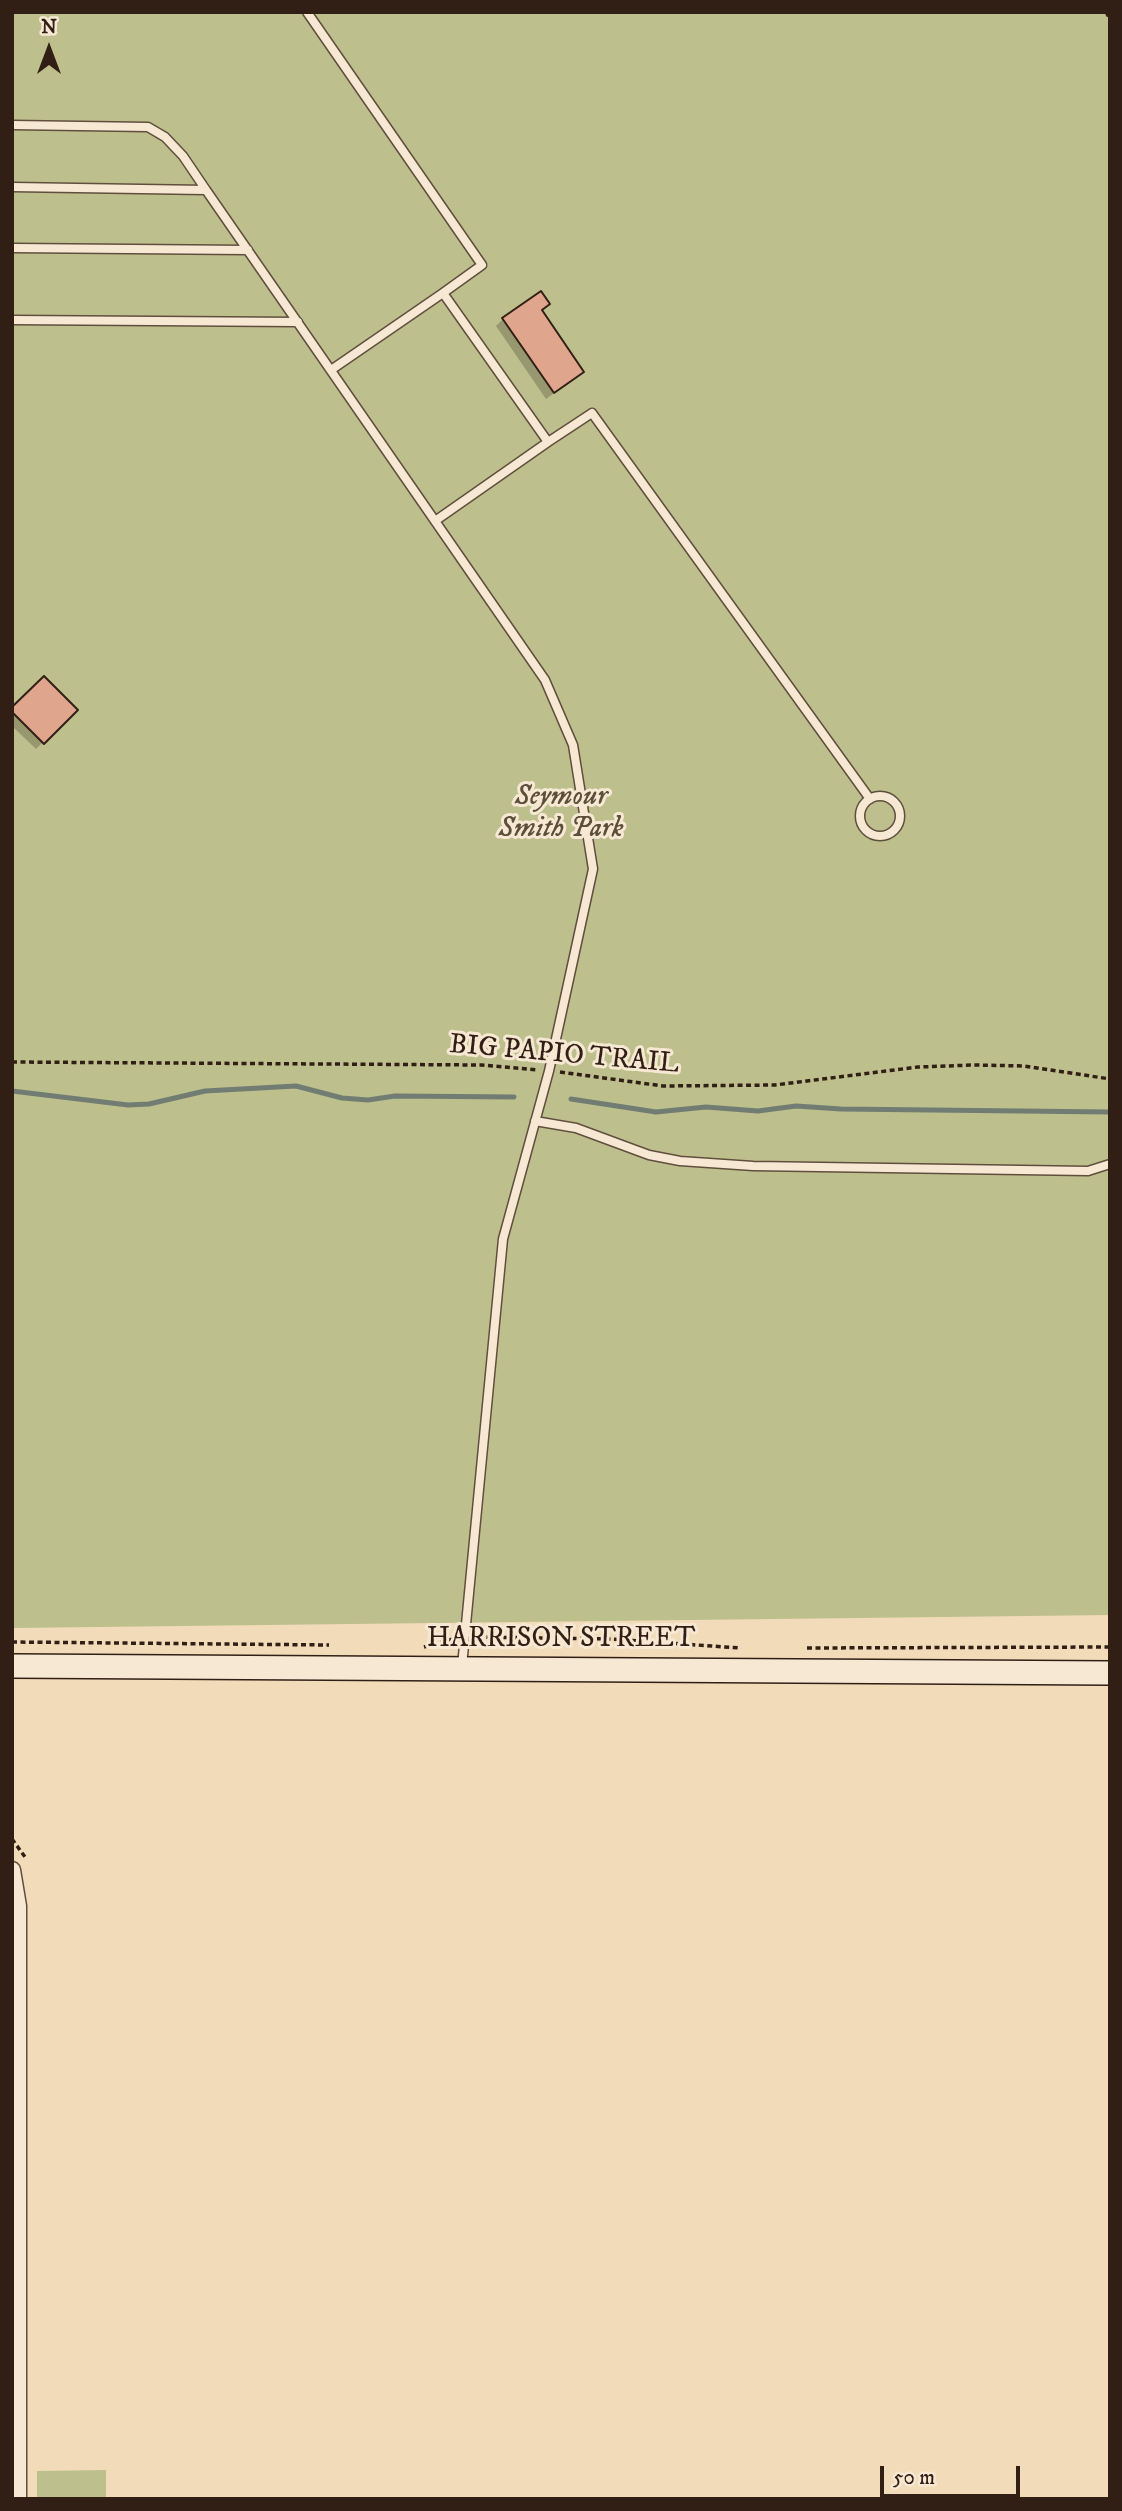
<!DOCTYPE html>
<html>
<head>
<meta charset="utf-8">
<style>
  body { margin:0 }
  #map { position:relative; width:1122px; height:2511px; overflow:hidden; background:#f1dbb9; font-family:"IM FELL DW Pica",serif }
  canvas { display:block }
  .frame { position:absolute; inset:0; border:14px solid #311f15; pointer-events:none }
  .north { position:absolute; left:14px; top:14px; width:70px; height:70px; -webkit-text-stroke:5px #f6e8d2; paint-order:stroke; rotate:0deg; font-size:19px; font-weight:700; line-height:28px; text-align:center; color:#311f15 }
  .north::after { content:''; display:block; margin:auto; width:24px; height:32px; background:#311f15; clip-path:polygon(50% 0,100% 100%,50% 72%,0 100%) }
  .scale { position:absolute; left:880px; top:2466px; width:140px; height:32px; box-sizing:border-box; border:4px solid #311f15; border-top:0; padding-left:9px; font-size:21px; line-height:24px; white-space:nowrap; color:#311f15; -webkit-text-stroke:5px #f6e8d2; paint-order:stroke }
</style>
</head>
<body>
<div id="map">
<canvas width="1122" height="2511"></canvas>
<div class="frame"></div>
<div class="north">N</div>
<div class="scale">50 m</div>
</div>
<script>
const c = document.querySelector('canvas').getContext('2d');
c.lineJoin = 'round';
function paint(path, color) {
  c.fillStyle = color;
  c.fill(path, 'evenodd');
}
function shape(rows) {
  const path = new Path2D();
  for (const r of rows) {
    if (r.length === 3) {
      path.moveTo(r[0] + r[2], r[1]);
      path.arc(r[0], r[1], r[2], 0, 2 * Math.PI);
      continue;
    }
    path.moveTo(r[0], r[1]);
    for (let i = 2; i < r.length; i += 2) path.lineTo(r[i], r[i + 1]);
  }
  return path;
}
function stroke(path, color, width, dash) {
  c.strokeStyle = color;
  c.lineWidth = width;
  c.lineCap = dash ? 'butt' : 'round';
  c.setLineDash(dash || []);
  c.stroke(path);
}
function write(font, color, halo, rows, align = 'center') {
  c.font = font + ' "IM FELL DW Pica",serif';
  c.lineWidth = 6;
  c.setLineDash([]);
  c.textBaseline = 'middle';
  c.strokeStyle = halo;
  c.fillStyle = color;
  for (const [text, x, y, turn = 0] of rows) {
    c.save();
    c.translate(x, y);
    c.rotate((+turn || 0) * Math.PI / 180);
    c.textAlign = isNaN(turn) ? turn : align;
    if (halo) c.strokeText(text, 0, 0);
    c.fillText(text, 0, 0);
    c.restore();
  }
}
const green = shape([
  [12,12,1110,12,1110,1615,12,1628],
  [106,2470,106,2499,37,2499,37,2471]
]);
const shadow = shape([
  [540,311,582,372,546,399,496,326,503,319],
  [12,709,75,710,36,749,12,726]
]);
const stream = shape([
  [12,1091,128,1105,149,1104,205,1091,296,1086,342,1098,368,1100,395,1096,514,1097],
  [571,1099,656,1112,706,1107,758,1111,796,1106,841,1109,1110,1112]
]);
const building = shape([
  [541,291,550,304,542,310,584,372,554,393,502,318,541,291],
  [44,676,78,710,44,744,12,712,12,707,44,676]
]);
const path = shape([
  [1106,12,1110,19],
  [12,1062,481,1065,538,1070],
  [560,1072,663,1086,775,1085,918,1067,974,1065,1024,1066,1110,1079],
  [478,1637,611,1639,740,1648],
  [12,1642,329,1645],
  [424,1647,453,1639],
  [807,1648,1110,1647],
  [12,1839,25,1857]
]);
const service = shape([
  [307,12,482,265,443,293],
  [12,125,148,127,165,137,183,156,206,190],
  [12,187,206,190,545,680,573,745,593,869,549,1071,503,1239,462,1666],
  [12,248,248,250],
  [12,320,298,322],
  [331,370,443,293,548,442,435,521],
  [548,442,592,413,870,799],
  [880,816,20],
  [535,1121,576,1128,649,1155,680,1161,753,1166,1088,1171,1110,1164]
]);
const minor = shape([
  [12,1870,18,1906,18,2499]
]);
const secondary = shape([
  [12,1666,1110,1673]
]);
const parkNames = [
  ["Seymour",561,798],
  ["Smith Park",561,830]
];
const streetNames = [
  ["BIG PAPIO TRAIL",564,1056,5],
  ["HARRISON STREET",561,1640]
];
paint(green, '#bdbf8d');
paint(shadow, '#0003');
stroke(stream, '#717d73', 5);
paint(building, '#dfa58d');
stroke(building, '#311f15', 2);
stroke(service, '#614e3e', 11);
stroke(minor, '#614e3e', 19);
stroke(secondary, '#311f15', 26);
stroke(path, '#311f15', 3.5, [5, 3.5]);
stroke(service, '#f6e8d2', 8);
stroke(minor, '#f6e8d2', 16);
stroke(secondary, '#f6e8d2', 23);
write('italic 28px', '#5b4f39', '#f6e8d2', parkNames);
write('28px', '#311f15', '#f6e8d2', streetNames);
</script>
</body>
</html>
